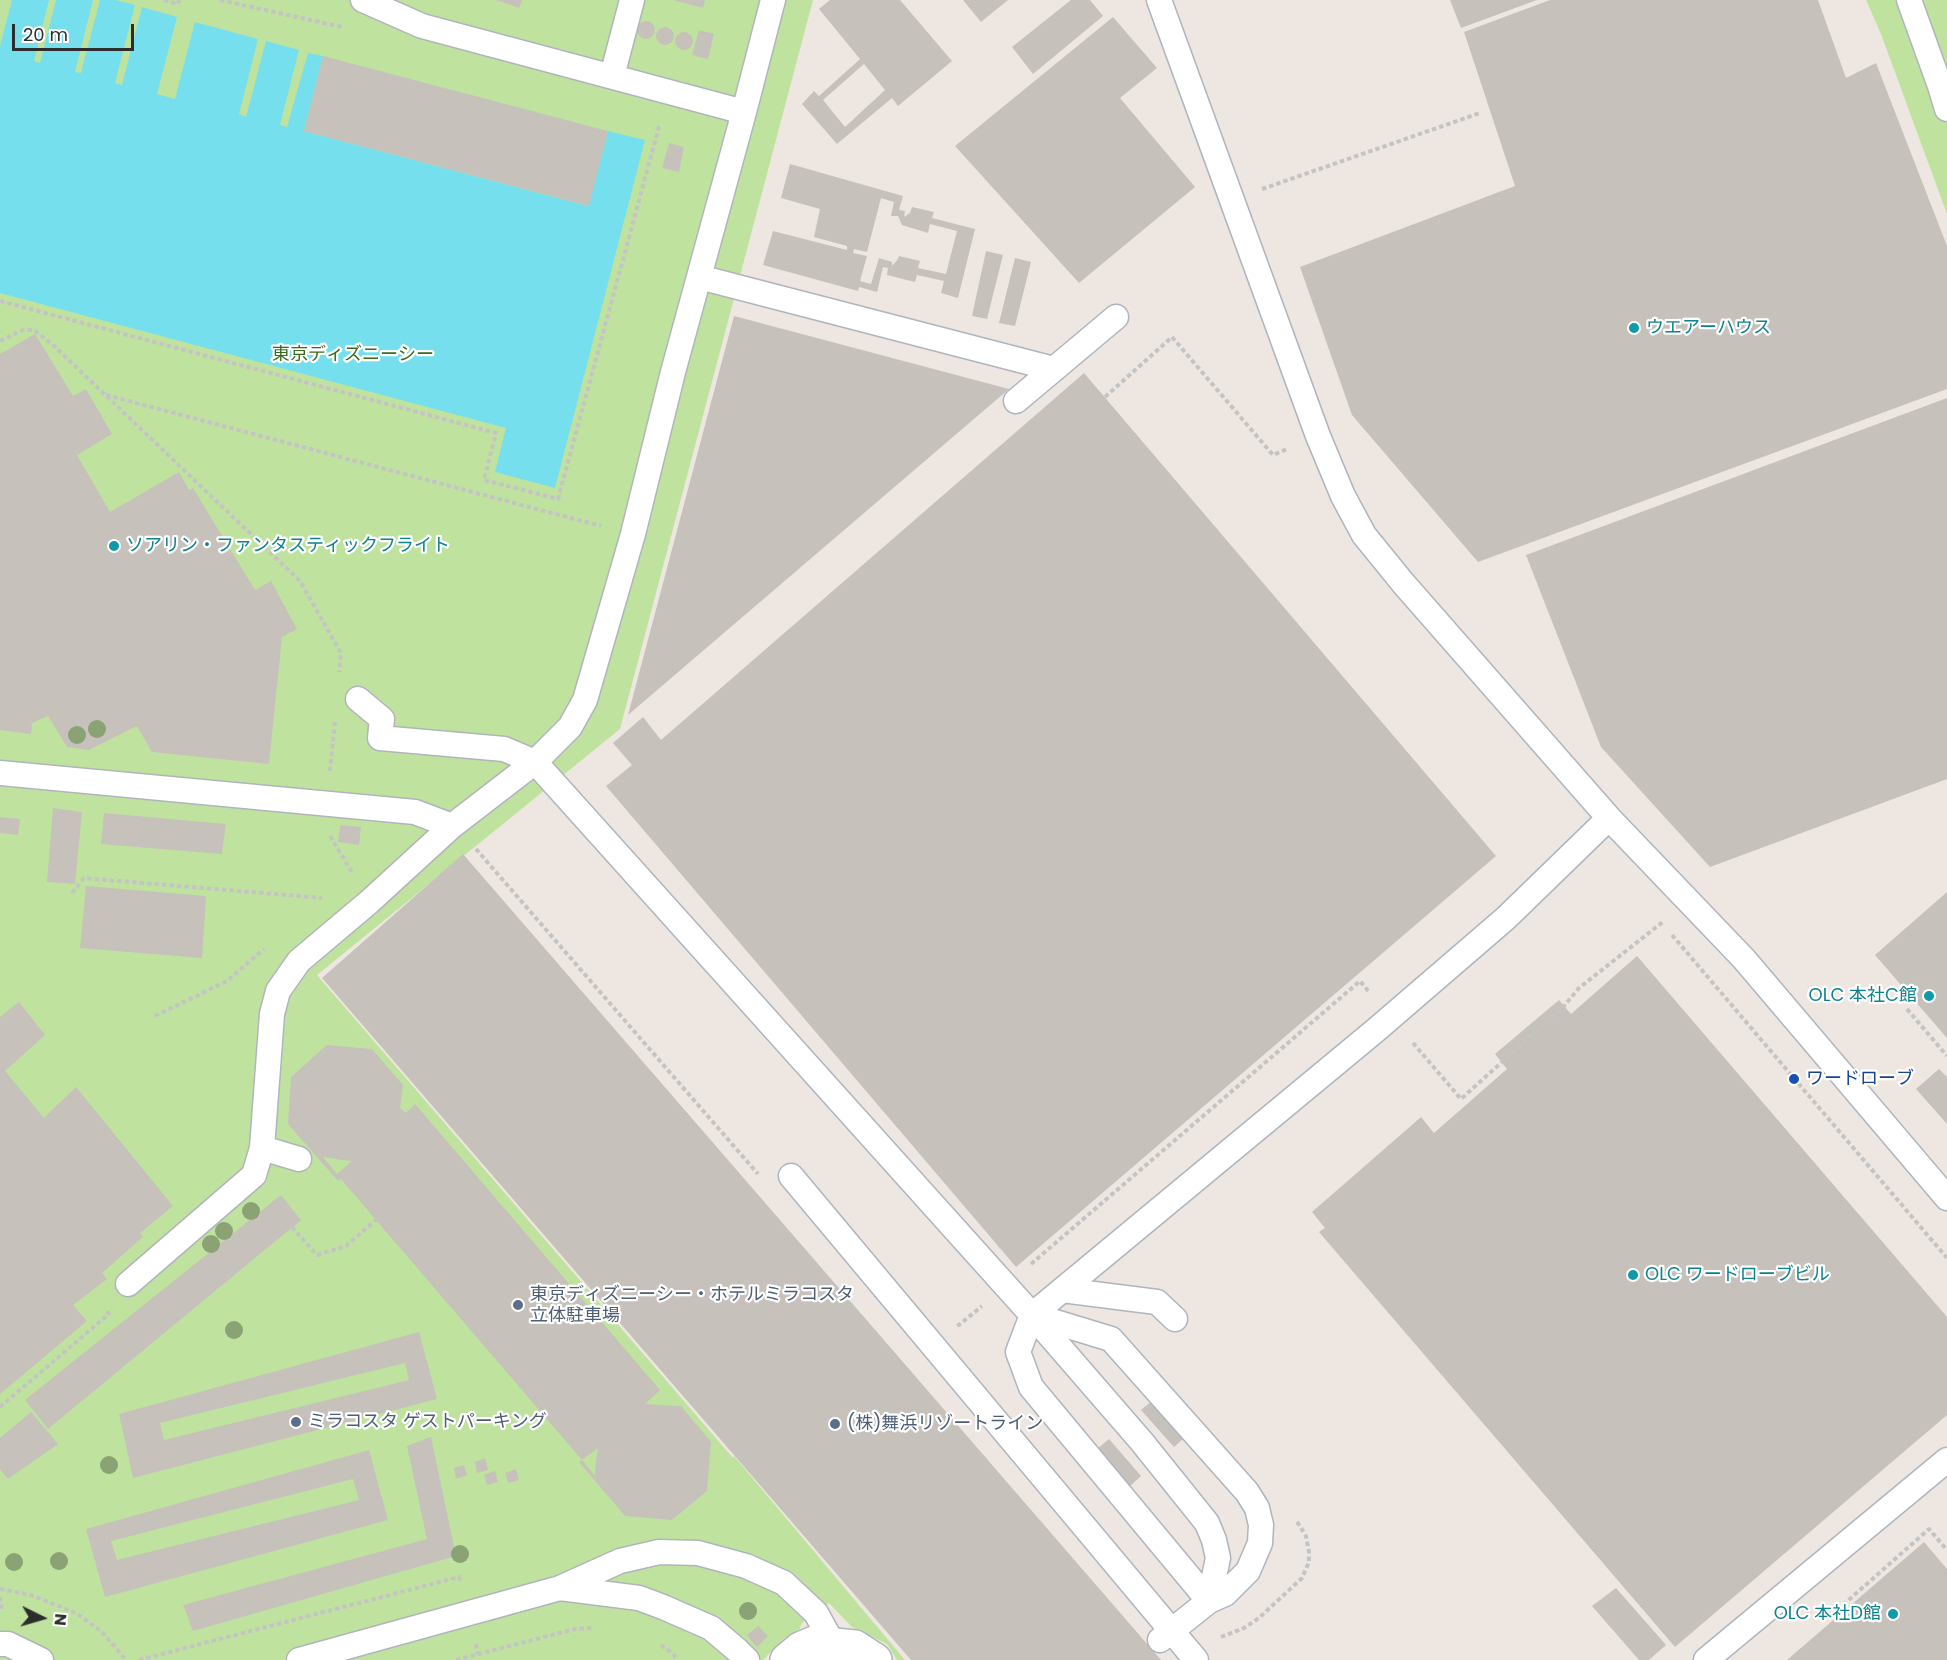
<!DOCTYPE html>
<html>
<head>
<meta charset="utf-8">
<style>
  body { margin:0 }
  #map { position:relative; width:1947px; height:1660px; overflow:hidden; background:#eee6e0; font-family:Poppins,sans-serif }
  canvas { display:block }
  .north { position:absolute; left:12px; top:1588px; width:60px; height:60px; -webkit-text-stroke:4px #fff; paint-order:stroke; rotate:95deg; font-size:16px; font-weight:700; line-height:24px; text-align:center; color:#2d2d2d }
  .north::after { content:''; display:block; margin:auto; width:21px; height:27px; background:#2d2d2d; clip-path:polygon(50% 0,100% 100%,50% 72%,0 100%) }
  .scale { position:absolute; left:12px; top:24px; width:122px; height:27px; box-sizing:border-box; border:3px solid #2d2d2d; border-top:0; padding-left:8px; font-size:18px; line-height:21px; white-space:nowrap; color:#2d2d2d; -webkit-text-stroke:4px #fff; paint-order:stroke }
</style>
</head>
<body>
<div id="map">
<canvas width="1947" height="1660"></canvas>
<div class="north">N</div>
<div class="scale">20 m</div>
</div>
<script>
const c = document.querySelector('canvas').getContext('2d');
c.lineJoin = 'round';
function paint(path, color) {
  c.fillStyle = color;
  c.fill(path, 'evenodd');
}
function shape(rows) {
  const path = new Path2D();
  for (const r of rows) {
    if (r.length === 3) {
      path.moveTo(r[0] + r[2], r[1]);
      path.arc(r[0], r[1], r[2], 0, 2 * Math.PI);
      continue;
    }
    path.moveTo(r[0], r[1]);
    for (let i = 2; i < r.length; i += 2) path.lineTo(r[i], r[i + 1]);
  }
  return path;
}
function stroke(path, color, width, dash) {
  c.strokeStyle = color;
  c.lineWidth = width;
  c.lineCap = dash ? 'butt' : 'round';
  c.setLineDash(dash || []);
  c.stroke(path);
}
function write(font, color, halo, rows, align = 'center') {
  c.font = font + ' Poppins,"Noto Sans JP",sans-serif';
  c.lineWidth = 4.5;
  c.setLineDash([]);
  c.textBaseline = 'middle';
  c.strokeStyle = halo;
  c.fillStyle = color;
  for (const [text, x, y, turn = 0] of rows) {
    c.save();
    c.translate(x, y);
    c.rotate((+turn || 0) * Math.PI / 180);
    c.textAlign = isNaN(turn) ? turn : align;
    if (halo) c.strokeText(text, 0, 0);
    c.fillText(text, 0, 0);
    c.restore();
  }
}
const green = shape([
  [0,0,813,0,620,729,317,975,733,1458,734,1456,905,1660,897,1660,887,1644,852,1627,829,1603,801,1624,800,1629,782,1640,763,1660,0,1660],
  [1866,0,1947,0,1947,214,1881,34]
]);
const water = shape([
  [12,0,49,0,34,61,40,63,56,0,93,0,75,72,81,73,100,0,116,0,135,5,115,83,122,85,142,7,177,17,157,94,175,99,195,22,258,39,239,114,246,117,266,41,299,50,280,125,287,127,308,53,323,56,304,131,588,206,608,131,645,140,555,488,495,472,506,428,0,293,0,46]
]);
const building = shape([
  [496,0,522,0,519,8],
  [673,0,705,0,703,8],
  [830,0,900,0,952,61,898,106,892,98,837,144,802,104,814,91,819,96,860,59,819,9],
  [864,64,885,90,845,127,823,100],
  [963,0,1008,0,981,22],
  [1071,0,1090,0,1103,16,1033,74,1012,47],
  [1450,0,1537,0,1461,28],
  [1550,0,1818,0,1846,78,1876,63,1947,246,1947,389,1478,562,1352,415,1300,267,1515,186,1464,32],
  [1113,17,1157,68,1120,98,1195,187,1079,283,955,146],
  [646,30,9],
  [665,36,9],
  [699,30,714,34,708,59,692,55],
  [684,41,9],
  [323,56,608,131,589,206,304,131],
  [669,143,684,147,679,172,662,168],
  [790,164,903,196,899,210,905,211,904,217,910,213,912,207,934,212,932,218,975,229,958,298,941,293,944,281,917,275,915,282,887,275,888,268,883,267,877,292,859,287,858,291,763,265,773,231,847,250,847,246,814,237,820,209,781,198],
  [881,198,894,202,891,216,898,216,902,225,928,233,930,224,957,231,946,274,918,268,920,261,899,256,898,259,892,266,892,262,879,258,871,284,860,281,867,256,853,253,854,249,867,252],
  [986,251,1003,255,987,319,972,316],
  [1015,258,1031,262,1015,326,999,323],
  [734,316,1009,389,628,715],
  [35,334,73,396,86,389,112,434,77,455,110,512,179,472,189,490,193,488,255,590,271,581,297,629,282,637,269,764,152,752,137,726,89,750,67,747,48,716,32,723,31,734,0,730,0,354],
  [1084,373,1496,856,1016,1267,606,786,632,765,613,743,643,717,661,740],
  [1947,398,1947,779,1710,867,1601,747,1526,555],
  [53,808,82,812,75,884,47,882],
  [104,813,226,824,222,854,101,844],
  [0,817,20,819,18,835,0,833],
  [340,825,361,827,359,845,338,842],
  [463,854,1161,1660,911,1660,322,978],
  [86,886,206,896,202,958,80,948],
  [1947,892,1947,1038,1875,955],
  [1637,956,1947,1317,1947,1415,1675,1647,1319,1232,1325,1228,1312,1212,1421,1117,1434,1133,1507,1069,1495,1054,1559,1000,1571,1014],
  [19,1002,45,1035,5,1071,44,1118,76,1087,173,1206,140,1233,143,1237,102,1273,107,1279,73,1305,87,1321,0,1394,0,1017],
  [327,1045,372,1049,403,1085,400,1108,406,1113,415,1104,660,1390,645,1404,681,1406,711,1442,707,1491,672,1520,625,1516,579,1462,582,1460,376,1220,341,1179,338,1181,288,1124,291,1077],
  [323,1157,342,1160,352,1161,337,1174],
  [598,1448,596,1461,595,1476,582,1460],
  [1939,1069,1947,1077,1947,1124,1916,1089],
  [281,1195,301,1220,48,1429,25,1400],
  [419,1332,437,1399,133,1478,119,1414],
  [405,1363,409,1380,164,1440,160,1423],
  [1153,1400,1185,1437,1174,1447,1141,1410],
  [31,1412,58,1444,8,1479,0,1469,0,1438],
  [431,1437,456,1556,193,1631,183,1605,427,1539,407,1446],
  [1109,1439,1141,1476,1130,1486,1097,1449],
  [369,1450,388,1520,105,1597,86,1529],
  [353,1479,359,1500,117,1560,111,1541],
  [485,1458,488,1470,477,1473,475,1462],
  [464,1465,467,1475,456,1479,454,1468],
  [516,1469,519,1480,508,1483,505,1473],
  [495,1471,498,1482,487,1485,484,1475],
  [1924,1542,1947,1569,1947,1660,1787,1660],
  [1616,1588,1666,1645,1649,1660,1639,1660,1592,1606],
  [758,1626,768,1636,757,1647,747,1635]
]);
const path = shape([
  [164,0,178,4,179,0],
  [220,0,342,27],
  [1262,189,1480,113],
  [0,301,496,433,484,480,558,499,660,123],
  [0,341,23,330,34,330,52,344,300,581,341,653,339,672],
  [106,395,601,526],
  [1105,397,1172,337,1273,455,1287,449],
  [330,771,335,722],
  [330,836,353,874],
  [476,849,758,1174],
  [72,893,84,878,322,898],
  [1672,935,1947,1258],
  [1907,1009,1947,1056],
  [155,1016,227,981,264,949],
  [1413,1043,1461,1099,1564,1006,1579,988,1664,921],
  [292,1227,317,1255,346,1246,376,1220],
  [1031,1264,1360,981,1369,992],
  [958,1323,959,1325,982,1306],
  [0,1407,109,1314,107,1311],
  [0,1589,31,1595,76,1613,102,1632,126,1660],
  [0,1597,2,1611],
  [1843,1605,1929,1529,1947,1550],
  [1221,1637,1244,1628,1259,1618,1302,1578,1309,1562,1309,1552,1306,1536,1296,1520],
  [476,1644,478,1654],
  [661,1645,672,1653,678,1660],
  [139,1660,459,1577,460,1581],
  [456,1660,575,1629,594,1628]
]);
const service = shape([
  [363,0,422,26,744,112],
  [1159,0,1318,436,1343,496,1364,535,1403,583,1609,818,1744,959,1947,1198],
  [1909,0,1940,86,1947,109],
  [612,76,632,0],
  [699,277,1054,369],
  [1016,401,1116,317],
  [358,699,382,719,380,738,504,749,535,762,1032,1315,1142,1442,1207,1523,1214,1540,1218,1558,1209,1601,1160,1640],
  [0,773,415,812,452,826],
  [262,1148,299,1159],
  [791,1176,1196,1660],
  [128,1284,254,1175,262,1148,272,1014,278,991,299,961,369,902,452,826,535,762,570,727,585,700,633,534,673,372,744,112,773,0],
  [1062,1290,1157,1302,1175,1319],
  [1032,1315,1111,1339,1247,1492,1257,1508,1261,1525,1260,1543,1248,1571,1225,1594,1209,1601,1031,1387,1018,1352,1032,1315,1376,1030,1506,918,1609,818],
  [0,1644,8,1644,41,1660],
  [299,1660,560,1588],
  [747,1660,737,1650,711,1628,663,1607,639,1598,560,1588,620,1561,659,1552,698,1553,746,1566,784,1583,816,1613,833,1644],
  [1706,1660,1947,1460]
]);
const minor = shape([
  [787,1660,800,1649,814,1643,855,1647,875,1660]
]);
const trees = [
  [97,729],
  [77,735],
  [251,1211],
  [224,1231],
  [211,1244],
  [234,1330],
  [109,1465],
  [460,1554],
  [59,1561],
  [14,1562],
  [748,1611]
];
const markers = [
  [1634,328,6,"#0f9aa8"],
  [114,546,6,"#0f9aa8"],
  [1929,996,6,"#0f9aa8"],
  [1794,1079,6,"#1a4fb4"],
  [1633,1275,6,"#0f9aa8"],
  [518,1305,6,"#5c6f8a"],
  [296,1422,6,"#5c6f8a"],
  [835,1424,6,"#5c6f8a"],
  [1893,1614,6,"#0f9aa8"]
];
const cultureNames = [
  ["ウエアーハウス",1646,328],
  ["ソアリン・ファンタスティックフライト",126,546],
  ["OLC 本社C館",1917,996,"right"],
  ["OLC ワードローブビル",1645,1275],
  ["OLC 本社D館",1881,1614,"right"]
];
const parkNames = [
  ["東京ディズニーシー",353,355]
];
const transitNames = [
  ["ワードローブ",1806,1079]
];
const serviceNames = [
  ["東京ディズニーシー・ホテルミラコスタ",530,1295],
  ["立体駐車場",530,1316],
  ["ミラコスタ ゲストパーキング",308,1422],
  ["(株)舞浜リゾートライン",847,1424]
];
paint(green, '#bfe39e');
paint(water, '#76dfed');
paint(building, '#c7c1bb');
stroke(service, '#b0b5bd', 27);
stroke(minor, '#b0b5bd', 36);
stroke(path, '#c4c4c4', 4, [4.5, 3]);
stroke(service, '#fff', 24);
stroke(minor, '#fff', 33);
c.fillStyle = '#8aa274';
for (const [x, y] of trees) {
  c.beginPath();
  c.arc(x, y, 9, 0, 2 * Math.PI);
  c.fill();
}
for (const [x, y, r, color] of markers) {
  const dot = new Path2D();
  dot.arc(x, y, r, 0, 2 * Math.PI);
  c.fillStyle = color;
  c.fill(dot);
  stroke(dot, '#fff', 2);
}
write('18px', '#0d838f', '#fff', cultureNames, 'left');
write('18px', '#386b1c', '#fff', parkNames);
write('18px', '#164399', '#fff', transitNames, 'left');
write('18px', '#4e5e75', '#fff', serviceNames, 'left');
</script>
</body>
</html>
